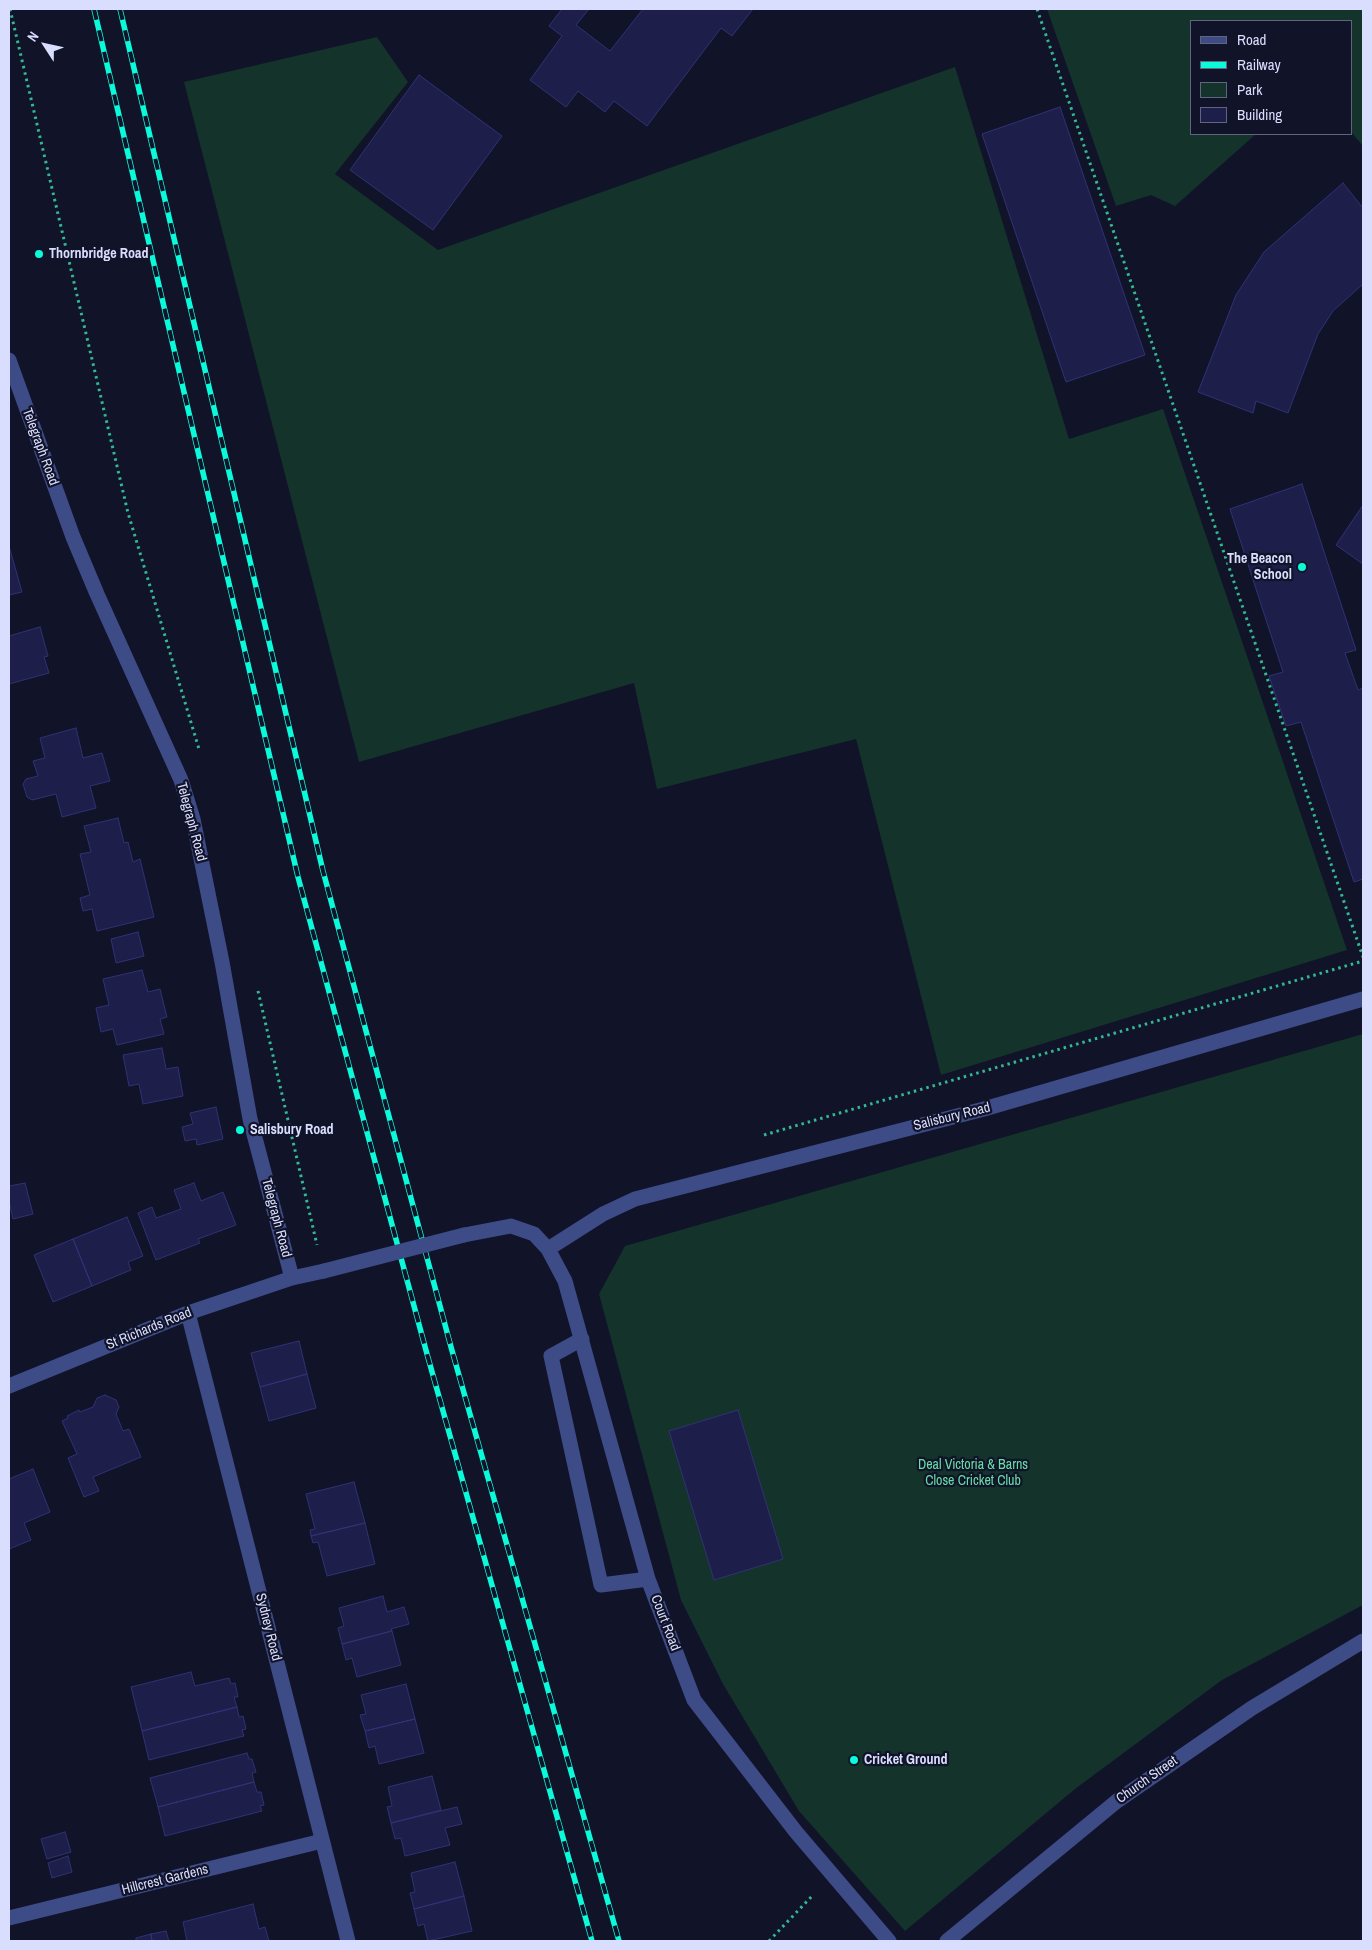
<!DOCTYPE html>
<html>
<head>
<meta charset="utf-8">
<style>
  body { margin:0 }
  #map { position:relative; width:1372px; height:1950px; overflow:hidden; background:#111329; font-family:"Archivo Narrow",sans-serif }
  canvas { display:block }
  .frame { position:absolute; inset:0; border:10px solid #dadefe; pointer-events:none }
  .legend { position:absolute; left:1190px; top:20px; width:162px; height:115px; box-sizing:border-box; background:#111329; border:1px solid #61647e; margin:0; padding:6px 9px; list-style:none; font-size:15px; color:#dadefe }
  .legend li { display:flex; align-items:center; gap:10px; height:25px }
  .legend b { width:25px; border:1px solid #61647e }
  .north { position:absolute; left:20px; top:20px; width:50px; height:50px; -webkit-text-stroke:4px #111329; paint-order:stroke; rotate:305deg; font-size:14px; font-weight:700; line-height:20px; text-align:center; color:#dadefe }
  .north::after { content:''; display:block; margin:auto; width:18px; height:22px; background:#dadefe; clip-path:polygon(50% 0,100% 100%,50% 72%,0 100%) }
</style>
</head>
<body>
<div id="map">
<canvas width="1372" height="1950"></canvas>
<div class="frame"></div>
<ul class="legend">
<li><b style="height:6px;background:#3d4c87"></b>Road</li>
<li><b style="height:6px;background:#0afada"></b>Railway</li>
<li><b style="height:14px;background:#14332b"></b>Park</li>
<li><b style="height:14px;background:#1d1f4a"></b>Building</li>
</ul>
<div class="north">N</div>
</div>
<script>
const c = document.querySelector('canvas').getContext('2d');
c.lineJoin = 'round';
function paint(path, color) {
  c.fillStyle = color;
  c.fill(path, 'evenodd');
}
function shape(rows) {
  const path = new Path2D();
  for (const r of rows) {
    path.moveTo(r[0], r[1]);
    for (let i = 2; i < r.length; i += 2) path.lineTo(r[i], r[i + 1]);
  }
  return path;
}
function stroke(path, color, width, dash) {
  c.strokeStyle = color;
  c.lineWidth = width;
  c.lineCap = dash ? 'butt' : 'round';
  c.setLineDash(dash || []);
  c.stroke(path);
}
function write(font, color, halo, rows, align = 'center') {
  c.font = font + ' "Archivo Narrow",sans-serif';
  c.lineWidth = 4.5;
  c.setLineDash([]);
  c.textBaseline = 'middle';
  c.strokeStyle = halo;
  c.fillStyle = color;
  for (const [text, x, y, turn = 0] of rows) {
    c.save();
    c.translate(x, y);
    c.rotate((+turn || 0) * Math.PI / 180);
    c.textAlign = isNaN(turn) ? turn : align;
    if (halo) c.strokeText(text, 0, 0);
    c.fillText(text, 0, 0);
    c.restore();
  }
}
const green = shape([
  [1047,9,1363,9,1363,146,1351,132,1351,21,1191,21,1191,134,1256,134,1175,206,1151,195,1116,206],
  [377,37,408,82,335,174,438,250,955,67,1069,439,1163,409,1347,950,941,1075,856,739,657,789,634,683,359,762,184,82],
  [1363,1034,1363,1605,1222,1680,1075,1789,905,1931,799,1811,723,1684,681,1600,599,1294,625,1246]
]);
const building = shape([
  [562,9,589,9,576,25,610,51,643,9,753,9,732,36,721,28,647,126,614,101,605,112,578,91,566,107,530,80,562,36,549,26,562,9],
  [419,75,502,136,433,230,350,170,419,75],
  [1060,107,1145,355,1066,382,982,134,1060,107],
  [1343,183,1363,208,1363,284,1333,311,1318,334,1288,413,1256,401,1253,413,1198,392,1236,295,1264,252,1343,183],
  [1302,484,1356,650,1345,653,1358,690,1363,688,1363,879,1354,882,1301,722,1286,726,1269,676,1283,672,1230,509,1302,484],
  [1363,505,1363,564,1336,545,1363,505],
  [9,546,22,592,9,595,9,546],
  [40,627,48,656,44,657,49,673,9,684,9,636,40,627],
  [76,728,83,758,102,753,110,781,90,786,96,808,62,817,56,794,32,800,27,797,23,784,26,779,38,776,33,761,45,758,40,738,76,728],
  [118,818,124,843,128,842,133,862,140,859,154,917,97,931,92,909,83,911,80,898,90,895,80,854,91,852,84,826,118,818],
  [138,932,144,956,116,963,111,939,138,932],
  [142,970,148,992,160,989,167,1017,160,1019,164,1034,117,1045,113,1029,101,1032,96,1008,109,1005,103,979,142,970],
  [162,1048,166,1069,178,1067,183,1096,143,1104,139,1084,129,1086,123,1055,162,1048],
  [216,1107,223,1139,197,1145,196,1139,185,1141,182,1127,193,1124,190,1113,216,1107],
  [25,1183,33,1214,13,1219,9,1201,9,1186,25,1183],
  [194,1183,201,1201,223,1192,236,1225,198,1239,200,1243,156,1260,138,1213,152,1207,156,1218,181,1209,174,1190,194,1183],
  [127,1217,143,1256,128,1262,131,1270,92,1286,73,1239,127,1217],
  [73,1239,92,1286,53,1302,34,1255,73,1239],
  [299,1341,307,1374,260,1387,251,1353,299,1341],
  [307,1374,316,1408,269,1421,260,1387,307,1374],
  [105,1395,116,1400,119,1407,116,1414,123,1431,129,1429,141,1457,93,1477,99,1491,84,1497,68,1458,77,1454,62,1421,68,1418,67,1416,79,1410,80,1412,93,1407,97,1398,105,1395],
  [738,1410,783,1559,714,1580,669,1431,738,1410],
  [33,1469,50,1512,24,1523,31,1540,9,1549,9,1479,33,1469],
  [354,1482,365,1523,311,1536,310,1530,315,1529,306,1494,354,1482],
  [365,1523,375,1564,327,1576,318,1542,313,1543,311,1536,365,1523],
  [383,1596,387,1612,404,1607,409,1624,391,1629,392,1631,342,1644,338,1628,344,1626,339,1608,383,1596],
  [392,1631,401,1665,357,1677,352,1658,346,1660,342,1644,392,1631],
  [191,1672,195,1686,229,1678,231,1684,235,1683,238,1697,234,1697,237,1707,142,1731,131,1687,191,1672],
  [406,1684,415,1719,365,1731,360,1715,366,1714,361,1695,406,1684],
  [237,1707,239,1717,243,1716,246,1729,242,1730,244,1736,149,1760,142,1731,237,1707],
  [415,1719,424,1753,379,1764,375,1746,369,1748,365,1731,415,1719],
  [247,1753,249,1759,252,1759,256,1772,252,1773,254,1782,158,1807,150,1778,247,1753],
  [432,1776,441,1810,391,1823,387,1807,392,1806,388,1787,432,1776],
  [254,1782,257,1792,261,1792,264,1805,260,1806,262,1811,165,1836,158,1807,254,1782],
  [457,1807,462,1824,445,1828,450,1845,405,1856,401,1838,395,1839,391,1823,457,1807],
  [65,1832,71,1852,47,1859,41,1839,65,1832],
  [68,1856,72,1872,52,1878,48,1863,68,1856],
  [455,1862,464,1896,414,1909,410,1893,415,1892,411,1873,455,1862],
  [464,1896,472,1931,428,1941,424,1924,418,1926,414,1909,464,1896],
  [253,1904,259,1929,265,1927,269,1941,187,1941,183,1922,253,1904],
  [166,1931,169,1941,152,1941,151,1934,166,1931],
  [151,1934,152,1941,136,1941,136,1938,151,1934]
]);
const path = shape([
  [10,9,128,513,199,749],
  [1037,9,1363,957],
  [258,991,317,1245],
  [764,1135,1363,961],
  [769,1941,813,1895]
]);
const minor = shape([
  [9,360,73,537,97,594,181,780,193,819,222,962,250,1119,292,1278],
  [464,1235,511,1226,534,1234,548,1249,565,1281,648,1579,694,1700,796,1832,889,1941],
  [548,1249,603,1214,635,1199,984,1109,1363,999],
  [188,1313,348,1941],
  [582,1339,551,1356,601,1585,648,1579],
  [9,1386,188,1313,292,1278,324,1271],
  [9,1918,322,1841],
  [947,1941,1117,1801,1252,1708,1363,1641]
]);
const rail = shape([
  [94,9,298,877,427,1354,592,1941],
  [120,9,323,871,451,1347,619,1941]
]);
const minorBridge = shape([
  [324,1271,464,1235]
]);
const markers = [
  [39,254,5,"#0afada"],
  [1302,567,5,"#0afada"],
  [240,1130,5,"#0afada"],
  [854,1760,5,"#0afada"]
];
const poiNames = [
  ["Thornbridge Road",49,254],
  ["The Beacon",1292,559,"right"],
  ["School",1292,575,"right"],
  ["Salisbury Road",250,1130],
  ["Cricket Ground",864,1760]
];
const streetNames = [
  ["Telegraph Road",40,447,70],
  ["Telegraph Road",191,822,75],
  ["Salisbury Road",952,1117,-14],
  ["Telegraph Road",276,1218,75],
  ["St Richards Road",149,1329,-22],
  ["Court Road",665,1623,69],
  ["Sydney Road",268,1627,76],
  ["Church Street",1147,1780,-35],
  ["Hillcrest Gardens",165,1880,-14]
];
const parkNames = [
  ["Deal Victoria & Barns",973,1465],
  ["Close Cricket Club",973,1481]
];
paint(green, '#14332b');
paint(building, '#1d1f4a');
stroke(building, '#303275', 1);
stroke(path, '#33b992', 3, [2.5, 4]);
stroke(minor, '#3d4c87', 15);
stroke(rail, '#0afada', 5.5);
stroke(rail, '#111329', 4, [11]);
stroke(minorBridge, '#3d4c87', 15);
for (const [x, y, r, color] of markers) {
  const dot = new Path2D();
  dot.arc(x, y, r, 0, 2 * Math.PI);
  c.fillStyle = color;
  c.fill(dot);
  stroke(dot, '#111329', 2);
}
write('bold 14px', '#dadefe', '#111329', poiNames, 'left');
write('14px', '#dadefe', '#111329', streetNames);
write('14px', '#66dea4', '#111329', parkNames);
</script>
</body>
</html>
